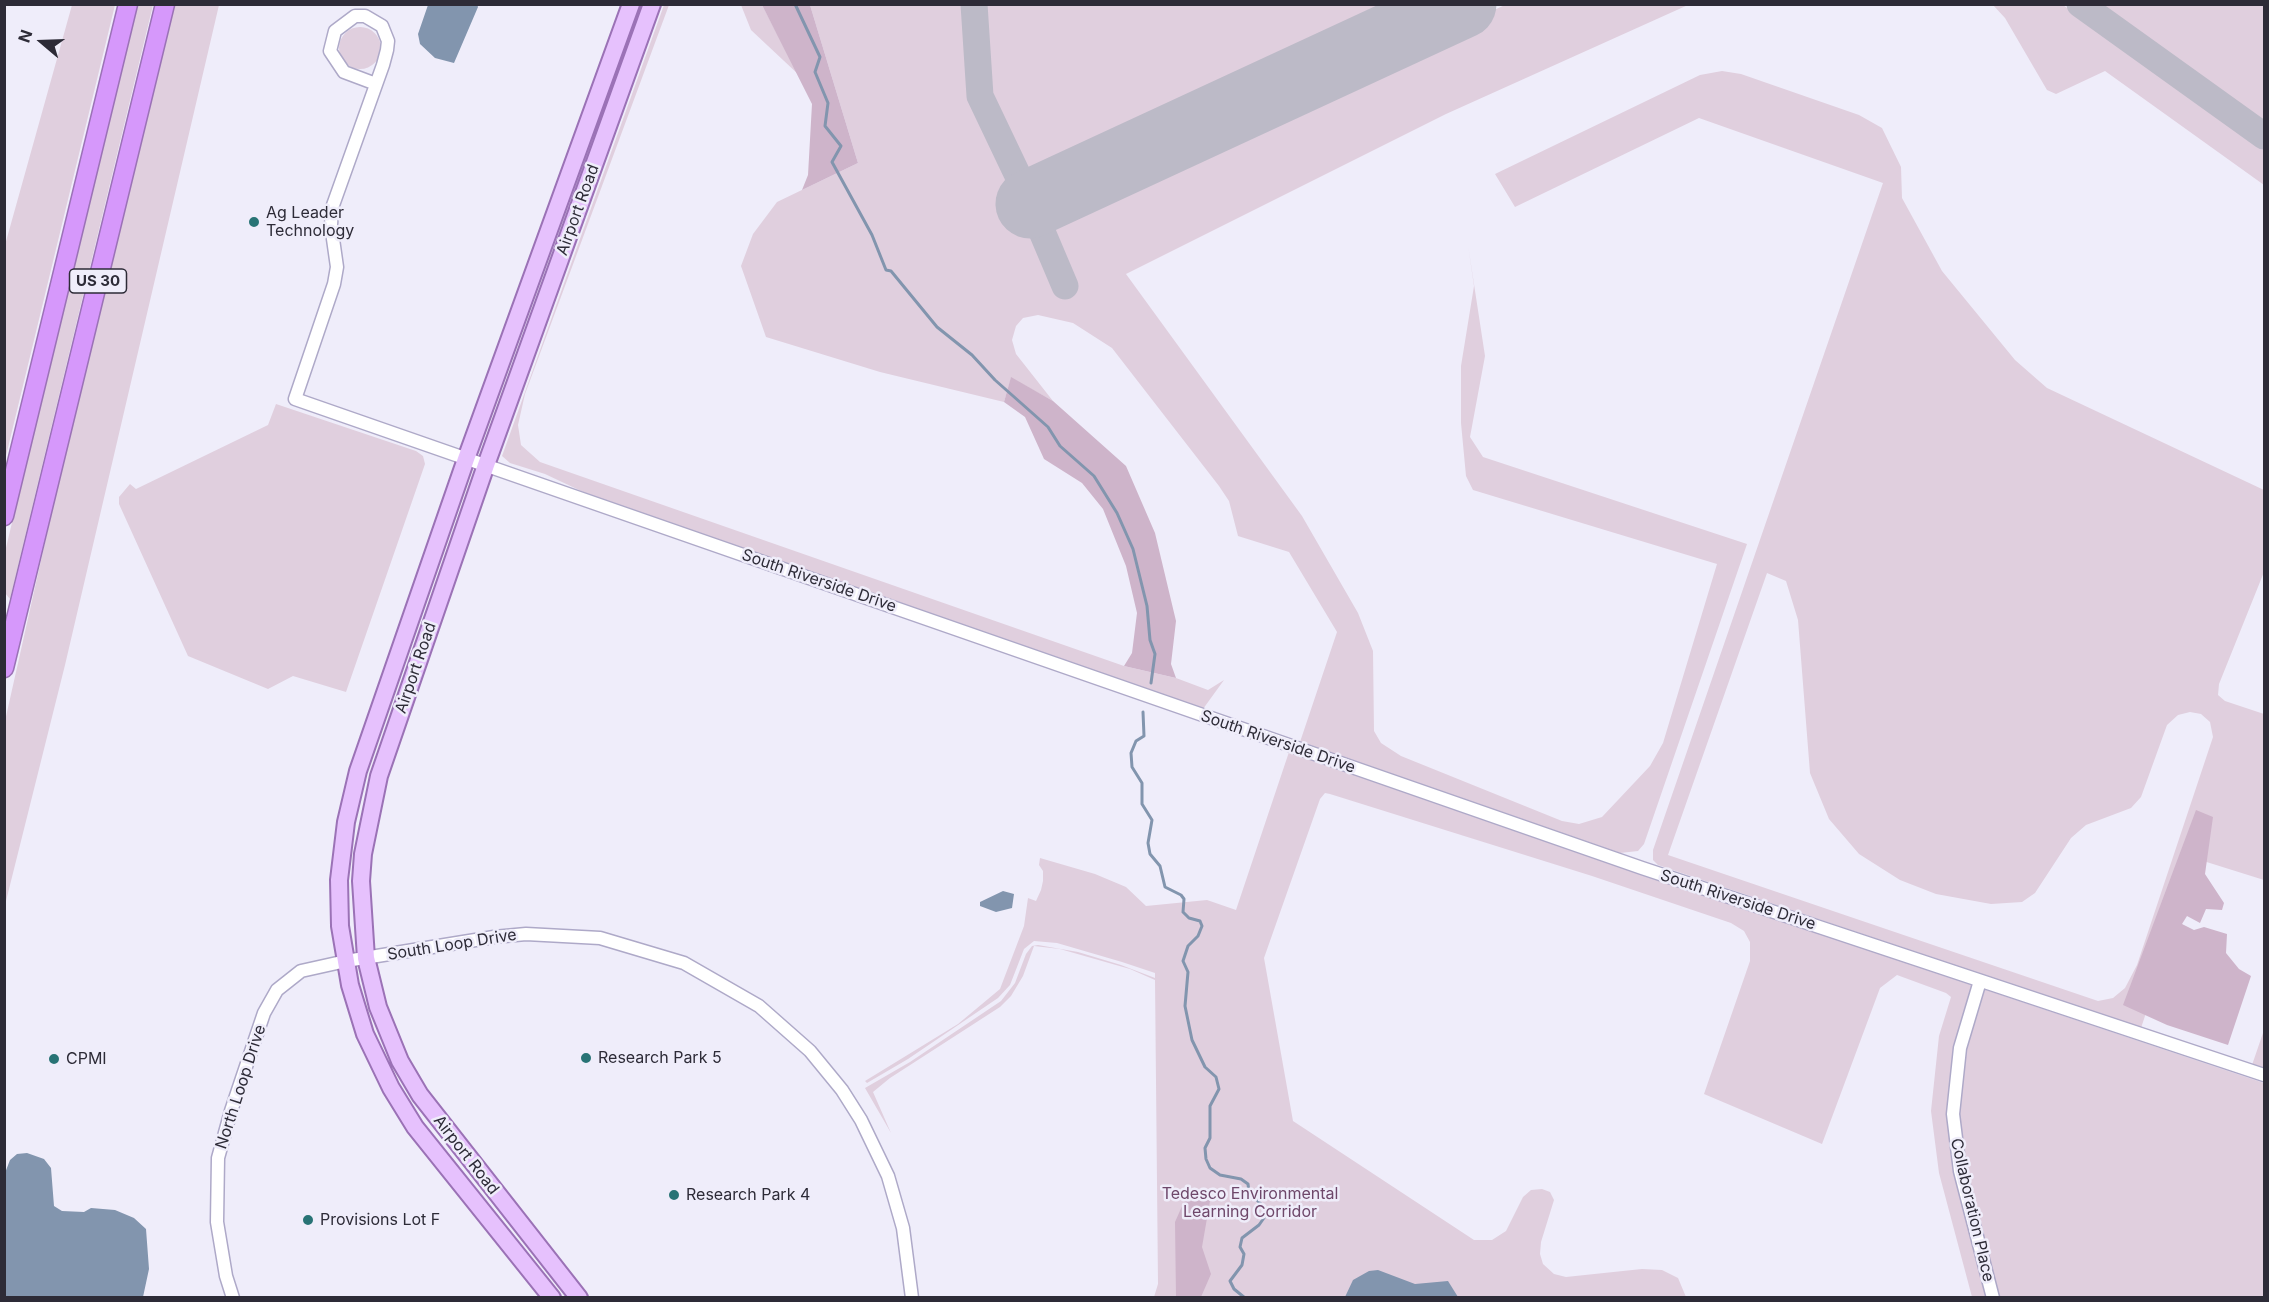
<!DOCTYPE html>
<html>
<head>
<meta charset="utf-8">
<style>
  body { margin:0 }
  #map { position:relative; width:2269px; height:1302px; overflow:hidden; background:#efedfa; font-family:Inter,sans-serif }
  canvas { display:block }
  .frame { position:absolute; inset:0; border:6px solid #2d2b37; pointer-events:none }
  .north { position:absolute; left:12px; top:12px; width:60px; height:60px; -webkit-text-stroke:4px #efedfa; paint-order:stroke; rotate:289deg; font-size:16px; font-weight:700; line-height:24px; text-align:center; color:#2d2b37 }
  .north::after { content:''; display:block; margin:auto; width:21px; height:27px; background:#2d2b37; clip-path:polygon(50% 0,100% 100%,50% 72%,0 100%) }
</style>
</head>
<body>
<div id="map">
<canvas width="2269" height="1302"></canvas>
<div class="frame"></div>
<div class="north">N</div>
</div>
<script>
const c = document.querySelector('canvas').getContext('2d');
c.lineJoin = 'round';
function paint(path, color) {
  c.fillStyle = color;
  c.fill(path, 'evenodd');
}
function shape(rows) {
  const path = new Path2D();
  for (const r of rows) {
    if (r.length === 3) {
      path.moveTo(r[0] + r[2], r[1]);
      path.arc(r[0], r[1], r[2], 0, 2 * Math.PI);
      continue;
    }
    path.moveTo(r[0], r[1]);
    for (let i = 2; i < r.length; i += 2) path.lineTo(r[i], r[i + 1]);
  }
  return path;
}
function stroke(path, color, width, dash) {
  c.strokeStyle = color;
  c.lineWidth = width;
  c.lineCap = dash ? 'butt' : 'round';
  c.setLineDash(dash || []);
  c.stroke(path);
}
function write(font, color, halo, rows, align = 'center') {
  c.font = font + ' Inter,sans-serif';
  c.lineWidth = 5;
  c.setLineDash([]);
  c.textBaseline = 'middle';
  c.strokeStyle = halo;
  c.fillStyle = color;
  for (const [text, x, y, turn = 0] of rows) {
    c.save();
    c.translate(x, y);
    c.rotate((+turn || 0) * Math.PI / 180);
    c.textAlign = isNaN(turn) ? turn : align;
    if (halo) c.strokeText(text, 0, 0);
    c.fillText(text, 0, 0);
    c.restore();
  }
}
const green = shape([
  [1390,4,1388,20,1037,183,1023,169,988,95,982,5],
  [72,5,115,5,5,460,5,245],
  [135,5,153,5,10,599,5,593,5,552],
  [173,5,219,5,65,665,5,905,5,721,64,458],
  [664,5,669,5,525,394,518,425,521,445,540,462,1124,666,1176,678,1208,690,1224,680,1203,709,596,498,545,474,510,463,502,456],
  [741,5,762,5,799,75,751,30],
  [810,5,963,5,970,101,1055,290,1071,283,1047,233,1046,216,1505,5,1688,5,1446,114,1126,274,1302,516,1358,613,1373,651,1374,731,1381,743,1401,756,1562,821,1579,824,1602,817,1650,766,1663,743,1717,564,1473,490,1466,476,1461,423,1461,366,1474,286,1468,245,1485,356,1470,437,1483,457,1747,544,1644,844,1638,851,1620,853,1300,742,1337,632,1289,552,1238,536,1229,501,1219,486,1112,348,1073,323,1038,315,1023,318,1016,326,1012,340,1016,354,1053,401,1011,378,1004,402,880,372,766,337,741,266,753,234,777,202,858,163],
  [1993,5,2063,5,2264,150,2264,185,2105,71,2056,94,2047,90,2005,18],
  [2093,5,2264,5,2264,128],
  [360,48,21],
  [1722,71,1741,74,1859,115,1882,128,1901,167,1902,198,1942,271,2015,360,2047,388,2264,490,2264,572,2219,684,2218,695,2225,701,2264,714,2264,880,2197,859,2141,1028,1658,865,1653,860,1653,850,1883,183,1699,118,1515,207,1495,174,1700,75],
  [1767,573,1786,581,1798,620,1810,773,1829,819,1859,854,1900,880,1936,894,1991,904,2022,902,2035,893,2071,838,2086,825,2131,808,2141,797,2167,725,2178,715,2190,712,2201,714,2210,722,2213,737,2137,965,2125,988,2113,998,2098,1001,1668,855],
  [276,404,416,451,423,456,425,464,346,692,293,676,268,689,188,656,119,504,119,497,130,484,136,489,268,425],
  [1289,752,1634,872,2264,1083,2264,1297,1972,1297,1939,1173,1931,1111,1939,1036,1951,997,1946,993,1897,975,1880,988,1822,1144,1704,1094,1750,961,1750,942,1744,931,1731,923,1592,876,1330,794,1325,793,1320,799,1264,958,1293,1121,1474,1240,1492,1240,1506,1231,1523,1197,1531,1190,1542,1189,1550,1192,1554,1200,1541,1242,1540,1254,1543,1264,1554,1274,1566,1277,1642,1269,1662,1270,1678,1278,1686,1297,1154,1297,1158,1284,1155,980,1130,969,1060,949,1034,946,1023,976,1011,996,1000,1007,890,1078,873,1092,891,1133,865,1088,910,1062,1001,1001,1015,983,1026,954,1032,946,1038,945,1078,952,1121,965,1155,978,1155,973,1122,962,1057,943,1034,941,1024,949,1010,985,998,998,908,1059,867,1083,865,1081,958,1024,1000,989,1024,926,1028,898,1036,901,1041,890,1043,881,1043,871,1039,865,1040,858,1095,874,1126,887,1146,906,1207,900,1236,910],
  [2264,1030,2264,1069,2252,1065]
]);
const forest = shape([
  [762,5,810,5,858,163,802,190,808,175,812,104],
  [1011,377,1053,401,1126,466,1155,533,1176,621,1171,664,1176,678,1124,666,1132,653,1137,613,1126,566,1103,509,1082,483,1044,459,1025,417,1004,402],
  [2196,810,2213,817,2205,874,2224,903,2222,910,2206,909,2200,923,2187,916,2182,924,2194,930,2204,927,2227,934,2226,953,2239,969,2251,976,2228,1045,2167,1025,2123,1005],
  [1197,1191,1210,1201,1202,1247,1211,1274,1201,1297,1176,1297,1175,1222,1187,1195]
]);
const water = shape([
  [428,5,477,4,478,7,454,63,435,58,420,44,418,34],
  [1003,891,1014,894,1012,908,996,912,980,906,980,902],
  [27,1153,44,1159,51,1168,54,1206,62,1211,84,1212,91,1208,115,1210,134,1218,146,1229,149,1269,143,1297,5,1297,5,1173,10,1160,17,1154],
  [1378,1270,1415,1284,1448,1281,1458,1297,1345,1297,1353,1280,1369,1271]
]);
const stream = shape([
  [795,4,820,57,815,72,828,103,825,126,841,146,832,162,872,235,886,270,891,271,937,327,972,355,995,380,1048,427,1060,446,1094,476,1117,513,1133,549,1147,606,1150,640,1155,654,1151,683],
  [1143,712,1144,736,1136,741,1131,753,1132,767,1142,783,1142,804,1152,820,1148,843,1150,854,1160,866,1165,887,1181,895,1184,899,1183,912,1189,918,1200,921,1202,926,1198,936,1188,946,1183,961,1188,972,1185,1006,1192,1040,1205,1067,1216,1077,1219,1089,1210,1106,1210,1138,1205,1148,1206,1159,1210,1168,1220,1175,1241,1179,1248,1184,1249,1192,1264,1207,1266,1215,1259,1225,1242,1238,1240,1247,1244,1254,1242,1265,1230,1281,1234,1289,1245,1298]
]);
const taxiway = shape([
  [974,4,980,96,1020,180,1036,190,1052,194,1041,217,1040,227,1065,286],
  [1412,4,1418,9,1433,13,1458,4],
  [2080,4,2264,136],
  [1295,80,1392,32,1399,20,1401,4]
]);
const runway = shape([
  [1030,204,1462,4]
]);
const minor = shape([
  [376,84,344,72,330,51,335,31,355,16,365,16,382,26,388,41,387,50,383,65,332,208,331,225,337,267,334,284,295,399,1642,868,2264,1075],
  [1980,981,1960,1048,1953,1114,1960,1171,1993,1298],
  [233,1298,226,1276,217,1222,218,1158,231,1111,264,1013,277,990,301,971,346,961,494,937,526,934,600,938,684,963,759,1006,810,1051,842,1090,861,1120,888,1176,903,1228,912,1298]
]);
const major = shape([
  [552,1298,415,1127,391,1088,365,1034,350,985,340,926,339,880,346,822,358,771,466,459,631,4],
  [579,1298,420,1095,400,1061,378,1007,366,958,361,881,363,854,379,776,486,465,652,4]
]);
const highway = shape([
  [4,516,128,4],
  [4,668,165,4]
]);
const markers = [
  [254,222,6,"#287375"],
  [586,1058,6,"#287375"],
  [54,1059,6,"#287375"],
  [674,1195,6,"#287375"],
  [308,1220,6,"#287375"]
];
const shields = [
  [98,281,57]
];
const shieldNames = [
  ["US 30",98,281]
];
const streetNames = [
  ["Airport Road",578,210,-70],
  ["South Riverside Drive",819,581,19],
  ["Airport Road",416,668,-71],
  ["South Riverside Drive",1278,742,19],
  ["South Riverside Drive",1738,900,18],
  ["South Loop Drive",452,945,-9],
  ["North Loop Drive",241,1087,-72],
  ["Airport Road",466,1155,52],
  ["Collaboration Place",1972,1210,77]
];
const poiNames = [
  ["Ag Leader",266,213],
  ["Technology",266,231],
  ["Research Park 5",598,1058],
  ["CPMI",66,1059],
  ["Research Park 4",686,1195],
  ["Provisions Lot F",320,1220]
];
const parkNames = [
  ["Tedesco Environmental",1250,1194],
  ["Learning Corridor",1250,1212]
];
paint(green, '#e0cfde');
paint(forest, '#ceb4ca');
paint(water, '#8295ae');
stroke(stream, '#8295ae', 3);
stroke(taxiway, '#bcbac7', 27);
stroke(runway, '#bcbac7', 69);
stroke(minor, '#aea9c8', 15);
stroke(major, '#9b72b6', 20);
stroke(highway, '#9b72b6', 21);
stroke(minor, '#fff', 12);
stroke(major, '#e6c1fd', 16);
stroke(highway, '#d698fb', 18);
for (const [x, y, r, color] of markers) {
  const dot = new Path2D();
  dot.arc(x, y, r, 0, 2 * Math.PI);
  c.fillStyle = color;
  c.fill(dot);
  stroke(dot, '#efedfa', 2);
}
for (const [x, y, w] of shields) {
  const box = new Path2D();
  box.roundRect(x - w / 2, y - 12, w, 24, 4.5);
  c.fillStyle = '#efedfa';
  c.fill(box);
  stroke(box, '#2d2b37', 1.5);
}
write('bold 15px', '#2d2b37', null, shieldNames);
write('16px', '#2d2b37', '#efedfa', streetNames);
write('16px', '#2d2b37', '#efedfa', poiNames, 'left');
write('16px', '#6e476a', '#efedfa', parkNames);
</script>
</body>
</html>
